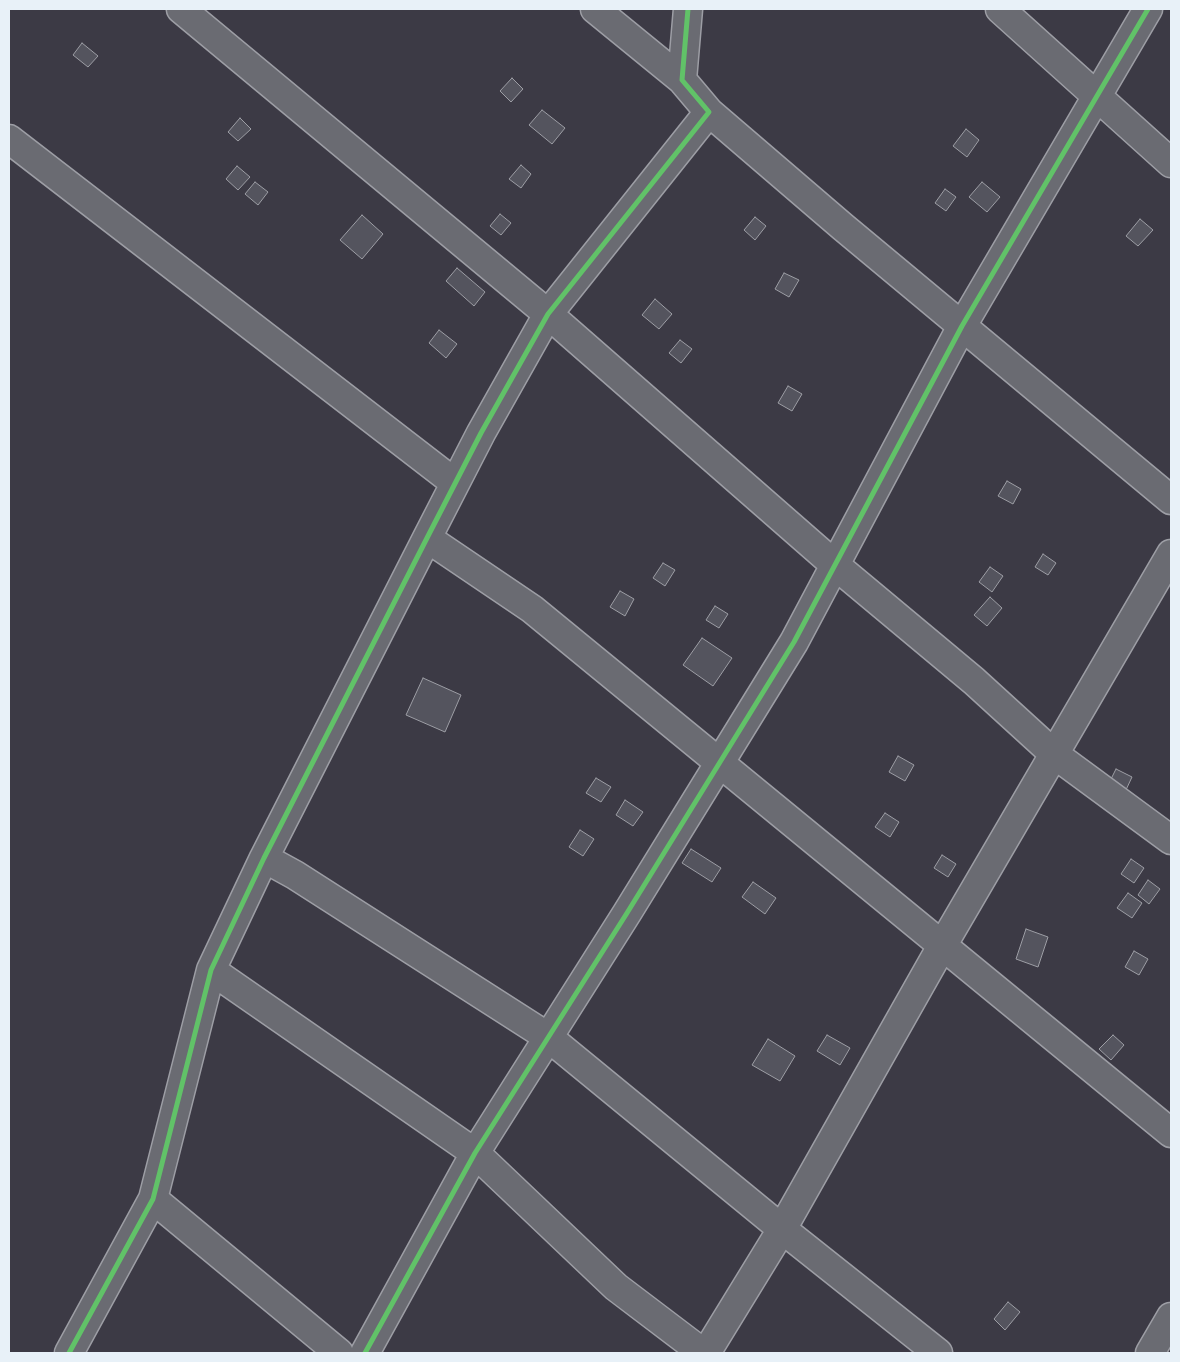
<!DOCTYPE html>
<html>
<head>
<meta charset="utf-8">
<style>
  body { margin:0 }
  #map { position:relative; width:1180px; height:1362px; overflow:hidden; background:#3c3a45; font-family:Caveat,sans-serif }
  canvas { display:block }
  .frame { position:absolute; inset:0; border:10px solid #e8f1f8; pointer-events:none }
</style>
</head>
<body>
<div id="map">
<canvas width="1180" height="1362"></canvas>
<div class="frame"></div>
</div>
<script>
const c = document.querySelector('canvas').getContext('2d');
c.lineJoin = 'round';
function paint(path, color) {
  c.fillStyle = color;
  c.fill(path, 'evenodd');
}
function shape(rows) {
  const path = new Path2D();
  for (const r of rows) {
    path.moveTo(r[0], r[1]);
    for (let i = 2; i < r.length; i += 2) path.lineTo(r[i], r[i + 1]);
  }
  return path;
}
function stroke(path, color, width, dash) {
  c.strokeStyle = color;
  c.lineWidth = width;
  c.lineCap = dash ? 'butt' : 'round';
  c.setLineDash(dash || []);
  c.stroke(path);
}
const building = shape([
  [82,43,98,56,88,67,73,55,82,43],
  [512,78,523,89,511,102,500,91,512,78],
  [542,110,565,128,552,144,529,125,542,110],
  [240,118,251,129,238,141,228,132,240,118],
  [966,129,979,140,967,157,953,146,966,129],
  [521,165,531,174,521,188,509,179,521,165],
  [237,166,250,177,238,190,226,179,237,166],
  [255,182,268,192,258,205,245,194,255,182],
  [982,182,1000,197,987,212,969,197,982,182],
  [945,189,956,197,946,211,935,203,945,189],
  [500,214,511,223,501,235,490,226,500,214],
  [362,215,383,234,362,259,340,240,362,215],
  [755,217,766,226,755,240,744,230,755,217],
  [1140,219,1153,230,1138,246,1126,236,1140,219],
  [457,268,485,292,474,306,446,281,457,268],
  [784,273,799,280,789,297,775,289,784,273],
  [655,299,672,314,659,329,642,315,655,299],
  [439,330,457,344,446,358,429,343,439,330],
  [680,340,692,349,681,363,669,353,680,340],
  [788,386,802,394,792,411,778,403,788,386],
  [1007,481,1021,489,1013,504,998,496,1007,481],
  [1043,554,1056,563,1048,575,1035,567,1043,554],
  [663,563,675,570,665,586,653,578,663,563],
  [990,567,1003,576,992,592,979,582,990,567],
  [620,591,634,599,625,616,610,607,620,591],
  [990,597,1002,608,987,626,974,615,990,597],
  [715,606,728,614,719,628,706,620,715,606],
  [702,638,732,658,713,686,683,665,702,638],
  [423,678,461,695,445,732,406,715,423,678],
  [898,756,914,765,905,781,889,772,898,756],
  [1116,769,1132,777,1125,792,1109,783,1116,769],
  [596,778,611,787,601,802,586,793,596,778],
  [625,800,643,812,633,826,616,815,625,800],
  [885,813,899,822,890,837,875,827,885,813],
  [580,830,594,839,583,856,569,847,580,830],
  [691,849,721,868,712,882,682,863,691,849],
  [942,855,956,864,948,877,934,868,942,855],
  [1131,859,1144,868,1134,883,1121,874,1131,859],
  [1148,880,1160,889,1149,904,1138,895,1148,880],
  [753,882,776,898,765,914,742,897,753,882],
  [1128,893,1142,903,1132,918,1117,908,1128,893],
  [1026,929,1048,937,1038,967,1016,959,1026,929],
  [1134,951,1148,959,1139,975,1125,967,1134,951],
  [827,1035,850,1048,840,1065,817,1051,827,1035],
  [1113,1035,1124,1045,1111,1060,1099,1049,1113,1035],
  [768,1039,795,1056,780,1081,752,1065,768,1039],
  [1008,1302,1020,1312,1005,1330,994,1319,1008,1302]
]);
const minor = shape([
  [181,9,548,314,835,565,974,681,1054,754,1171,840],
  [595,9,682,80],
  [1000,9,1171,163],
  [709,112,843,227,1171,500],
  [9,139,455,483],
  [427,538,532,609,1171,1133],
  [264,858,295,875,548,1037,782,1229,938,1353],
  [211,970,475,1153,616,1287,703,1353],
  [153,1199,339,1353],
  [69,1353,153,1199,211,970,264,858,427,538,481,433,548,314,709,112,682,80,688,9],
  [365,1353,475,1153,627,913,794,642,962,326,1148,9],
  [706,1353,782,1229,942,946,1171,554],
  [1150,1353,1171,1317]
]);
const cycleway = shape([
  [69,1353,153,1199,211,970,264,858,427,538,481,433,548,314,709,112,682,80,688,9],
  [365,1353,475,1153,627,913,794,642,962,326,1148,9]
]);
paint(building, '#54545e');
stroke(building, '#9d9ea5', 1);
stroke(minor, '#9d9ea5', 31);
stroke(minor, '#6a6b72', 28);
stroke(cycleway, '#61c268', 5);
</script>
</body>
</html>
